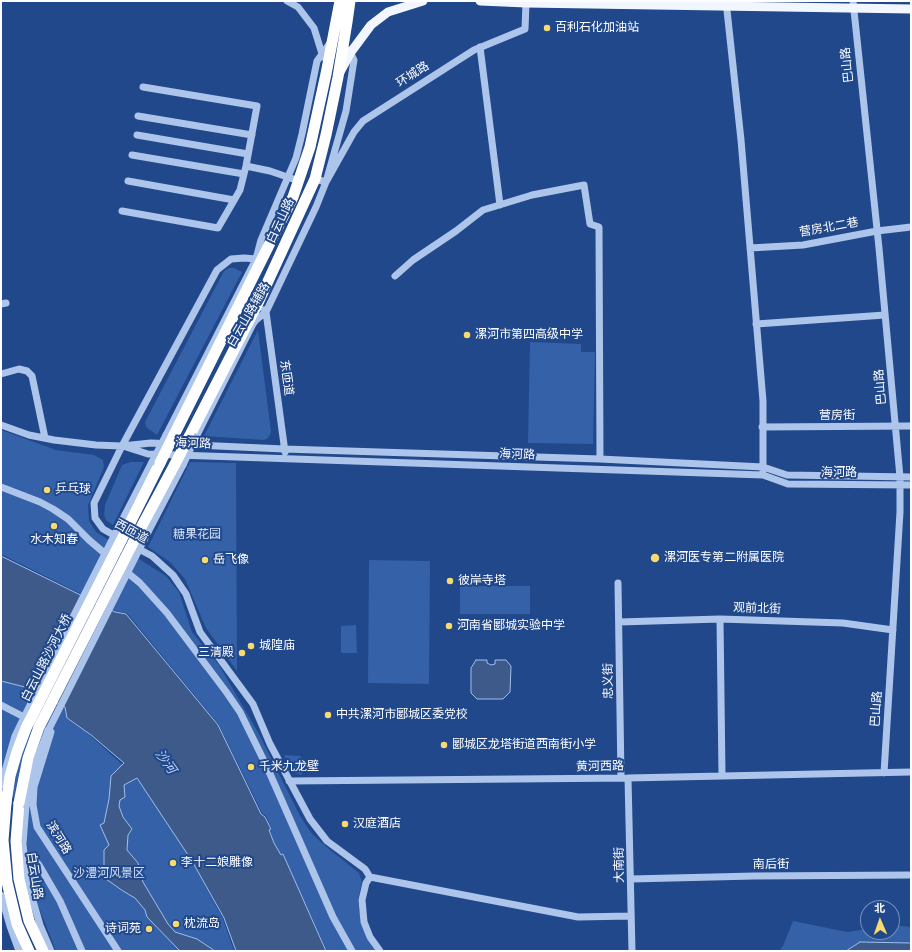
<!DOCTYPE html>
<html>
<head>
<meta charset="utf-8">
<style>
  body { margin:0 }
  #map { position:relative; width:912px; height:952px; overflow:hidden; background:#20488b; font-family:"Roboto Condensed","Noto Sans SC",sans-serif }
  canvas { display:block }
  .frame { position:absolute; inset:0; border:2px solid #fff; pointer-events:none }
  .north { position:absolute; left:860px; top:900px; width:40px; height:40px; box-sizing:border-box; background:#20488b; border:1px solid #7991b9; border-radius:50%; rotate:358deg; font-size:11px; font-weight:700; line-height:16px; text-align:center; color:#fff }
  .north::after { content:''; display:block; margin:auto; width:14px; height:18px; background:#f8da6e; clip-path:polygon(50% 0,100% 100%,50% 72%,0 100%) }
</style>
</head>
<body>
<div id="map">
<canvas width="912" height="952"></canvas>
<div class="frame"></div>
<div class="north">北</div>
</div>
<script>
const c = document.querySelector('canvas').getContext('2d');
c.lineJoin = 'round';
function paint(path, color) {
  c.fillStyle = color;
  c.fill(path, 'evenodd');
}
function shape(rows) {
  const path = new Path2D();
  for (const r of rows) {
    path.moveTo(r[0], r[1]);
    for (let i = 2; i < r.length; i += 2) path.lineTo(r[i], r[i + 1]);
  }
  return path;
}
function stroke(path, color, width, dash) {
  c.strokeStyle = color;
  c.lineWidth = width;
  c.lineCap = dash ? 'butt' : 'round';
  c.setLineDash(dash || []);
  c.stroke(path);
}
function write(font, color, halo, rows, align = 'center') {
  c.font = font + ' "Roboto Condensed","Noto Sans SC",sans-serif';
  c.lineWidth = 4;
  c.setLineDash([]);
  c.textBaseline = 'middle';
  c.strokeStyle = halo;
  c.fillStyle = color;
  for (const [text, x, y, turn = 0] of rows) {
    c.save();
    c.translate(x, y);
    c.rotate((+turn || 0) * Math.PI / 180);
    c.textAlign = isNaN(turn) ? turn : align;
    if (halo) c.strokeText(text, 0, 0);
    c.fillText(text, 0, 0);
    c.restore();
  }
}
const green = shape([
  [229,268,234,268,242,272,157,435,146,427,145,422,224,271],
  [258,330,271,432,268,438,264,440,204,436],
  [530,342,581,344,581,352,595,352,593,444,528,443],
  [1,430,56,450,94,455,103,460,104,467,88,505,89,521,96,532,166,576,179,592,192,632,219,665,259,734,300,816,312,834,329,849,359,873,362,882,358,899,361,923,372,946,376,951,327,951,283,854,281,854,274,843,270,830,272,829,266,816,262,813,219,725,127,613,115,611,1,554],
  [131,462,144,462,113,525,106,520,104,515,105,505,122,465],
  [190,462,236,463,237,671,206,628,185,579,170,562,148,547],
  [369,560,430,561,429,684,368,683],
  [460,586,530,586,530,614,460,614],
  [356,625,357,653,341,653,341,626],
  [1,681,29,688,65,707,67,719,86,732,125,767,142,785,192,861,223,919,234,951,56,951,38,905,30,875,27,843,28,807,1,788],
  [284,755,301,756,302,775,294,773,291,770],
  [793,921,847,932,868,929,868,932,892,932,892,925,911,927,911,943,860,942,846,951,779,951,783,946]
]);
const water = shape([
  [1,556,115,612,126,614,218,725,261,814,265,817,271,829,269,830,274,843,281,855,283,854,326,951,236,951,224,918,192,861,137,778,124,785,125,797,120,800,119,806,123,817,132,829,128,835,127,850,138,863,143,882,168,924,175,932,197,939,215,951,180,951,147,917,145,910,135,898,123,891,106,879,104,872,104,850,109,845,100,825,104,823,109,799,111,776,124,763,91,735,67,718,65,707,29,688,1,681,1,556],
  [476,660,487,660,487,663,491,665,495,664,495,660,506,660,511,666,510,692,503,699,477,699,471,693,471,668,476,660],
  [860,942,911,943,911,951,846,951,860,942]
]);
const minor = shape([
  [287,1,298,7,314,28,323,57],
  [726,1,741,140,763,401,763,471],
  [853,1,879,248,900,477,900,512,884,773],
  [480,47,500,205],
  [138,116,252,135],
  [137,135,248,154],
  [132,155,244,174],
  [246,166,270,171,299,181],
  [315,179,326,182,354,132,363,121,474,50,525,29,526,3,529,1],
  [128,181,234,200],
  [122,211,218,228,240,190,246,166,257,106,143,87],
  [750,248,803,245,877,231,911,227],
  [395,276,413,260,456,231,483,210,532,195,584,185,590,224,599,227,600,459],
  [1,304,6,303],
  [264,310,266,312,285,452],
  [756,324,885,315],
  [1,374,19,369,27,371,32,376,45,438],
  [1,425,29,435,54,440,96,445,122,446,151,443,284,449,600,459,763,467,787,475,911,477],
  [762,427,911,426],
  [166,435,256,259,261,240,296,158,302,134,317,61,330,43],
  [196,437,253,324,256,320,266,312,316,207,326,182,346,111,354,60,349,50],
  [126,447,148,454,763,475,788,484,911,485],
  [1,487,40,502,53,509,68,519,89,540,109,557],
  [118,528,152,462],
  [119,538,103,529,95,518,94,503,122,446,217,270,231,259,244,258,256,259,262,261],
  [144,540,183,465],
  [135,547,152,556,173,575,186,594,200,632,253,704,270,744,310,819,327,841,365,869,370,877,578,917,631,916],
  [123,569,140,583,167,613,227,693,240,712,267,767,333,917,352,951],
  [618,583,621,778],
  [720,619,722,775],
  [619,622,720,619,843,623,893,630],
  [1,705,28,719],
  [48,730,51,732,34,787,33,805,37,827,118,951],
  [628,778,632,951],
  [289,781,628,778,911,772],
  [26,805,23,844,27,880,40,925,51,951],
  [33,858,39,865,60,901,82,951],
  [370,877,366,883,362,900,364,922,370,937,380,951],
  [631,879,754,876,911,875],
  [1,895,10,926,19,951]
]);
const major = shape([
  [480,1,526,3,911,9],
  [340,72,351,52,371,25,388,12,423,1]
]);
const highway = shape([
  [174,435,293,197,310,147,326,74,340,1],
  [189,437,258,303,315,179,326,135,338,77,347,22,350,1],
  [126,531,160,463],
  [137,535,175,464],
  [6,803,3,840,7,882,17,924,29,951],
  [19,803,16,841,19,879,29,921,43,951]
]);
const minorBridge = shape([
  [152,462,166,435],
  [183,465,196,437],
  [1,785,15,736,71,621,118,528],
  [26,805,29,781,35,764,47,733,144,540]
]);
const highwayBridge = shape([
  [160,463,174,435],
  [175,464,189,437],
  [6,803,10,776,17,752,26,728,126,531],
  [19,803,28,758,39,727,137,535]
]);
const markers = [
  [547,28,4,"#f8da6e"],
  [467,335,4,"#f8da6e"],
  [47,490,4,"#f8da6e"],
  [54,526,4,"#f8da6e"],
  [655,558,5,"#f8da6e"],
  [205,560,4,"#f8da6e"],
  [450,581,4,"#f8da6e"],
  [449,626,4,"#f8da6e"],
  [251,646,4,"#f8da6e"],
  [242,653,4,"#f8da6e"],
  [328,715,4,"#f8da6e"],
  [444,745,4,"#f8da6e"],
  [251,767,4,"#f8da6e"],
  [345,824,4,"#f8da6e"],
  [173,863,4,"#f8da6e"],
  [176,924,4,"#f8da6e"],
  [149,929,4,"#f8da6e"]
];
const poiNames = [
  ["百利石化加油站",555,28],
  ["漯河市第四高级中学",475,335],
  ["乒乓球",55,490],
  ["水木知春",54,540,"center"],
  ["漯河医专第二附属医院",664,558],
  ["岳飞像",213,560],
  ["彼岸寺塔",458,581],
  ["河南省郾城实验中学",457,626],
  ["城隍庙",259,646],
  ["三清殿",234,653,"right"],
  ["中共漯河市郾城区委党校",336,715],
  ["郾城区龙塔街道西南街小学",452,745],
  ["千米九龙壁",259,767],
  ["汉庭酒店",353,824],
  ["李十二娘雕像",181,863],
  ["枕流岛",184,924],
  ["诗词苑",141,929,"right"]
];
const streetNames = [
  ["巴山路",848,65,-96],
  ["环城路",413,75,-33],
  ["白云山路",281,221,-65],
  ["营房北二巷",829,228,-10],
  ["白云山路辅路",249,315,-60],
  ["东匝道",286,378,82],
  ["巴山路",881,387,-95],
  ["营房街",837,416],
  ["海河路",193,444,2],
  ["海河路",517,455,2],
  ["海河路",839,473],
  ["西匝道",131,532,29],
  ["观前北街",757,609,2],
  ["白云山路沙河大桥",47,658,-63],
  ["忠义街",609,681,-91],
  ["巴山路",877,709,-86],
  ["黄河西路",600,767,-1],
  ["滨河路",58,838,58],
  ["大南街",620,865,-91],
  ["南后街",771,865],
  ["白云山路",34,876,81]
];
const parkNames = [
  ["糖果花园",197,535],
  ["沙澧河风景区",109,874]
];
const waterNames = [
  ["沙河",165,762,54]
];
paint(green, '#3461a8');
paint(water, '#3d5a8b');
stroke(water, '#a1bfec', 1);
stroke(minor, '#adc5eb', 7);
stroke(major, '#f2f6fe', 9);
stroke(highway, '#fff', 11);
stroke(minorBridge, '#adc5eb', 7);
stroke(highwayBridge, '#fff', 11);
for (const [x, y, r, color] of markers) {
  const dot = new Path2D();
  dot.arc(x, y, r, 0, 2 * Math.PI);
  c.fillStyle = color;
  c.fill(dot);
  stroke(dot, '#20488b', 1.5);
}
write('12px', '#fff', '#20488b', poiNames, 'left');
write('12px', '#fff', '#20488b', streetNames);
write('12px', '#d2e1f8', '#20488b', parkNames);
write('italic 13px', '#b9cff2', '#20488b', waterNames);
</script>
</body>
</html>
